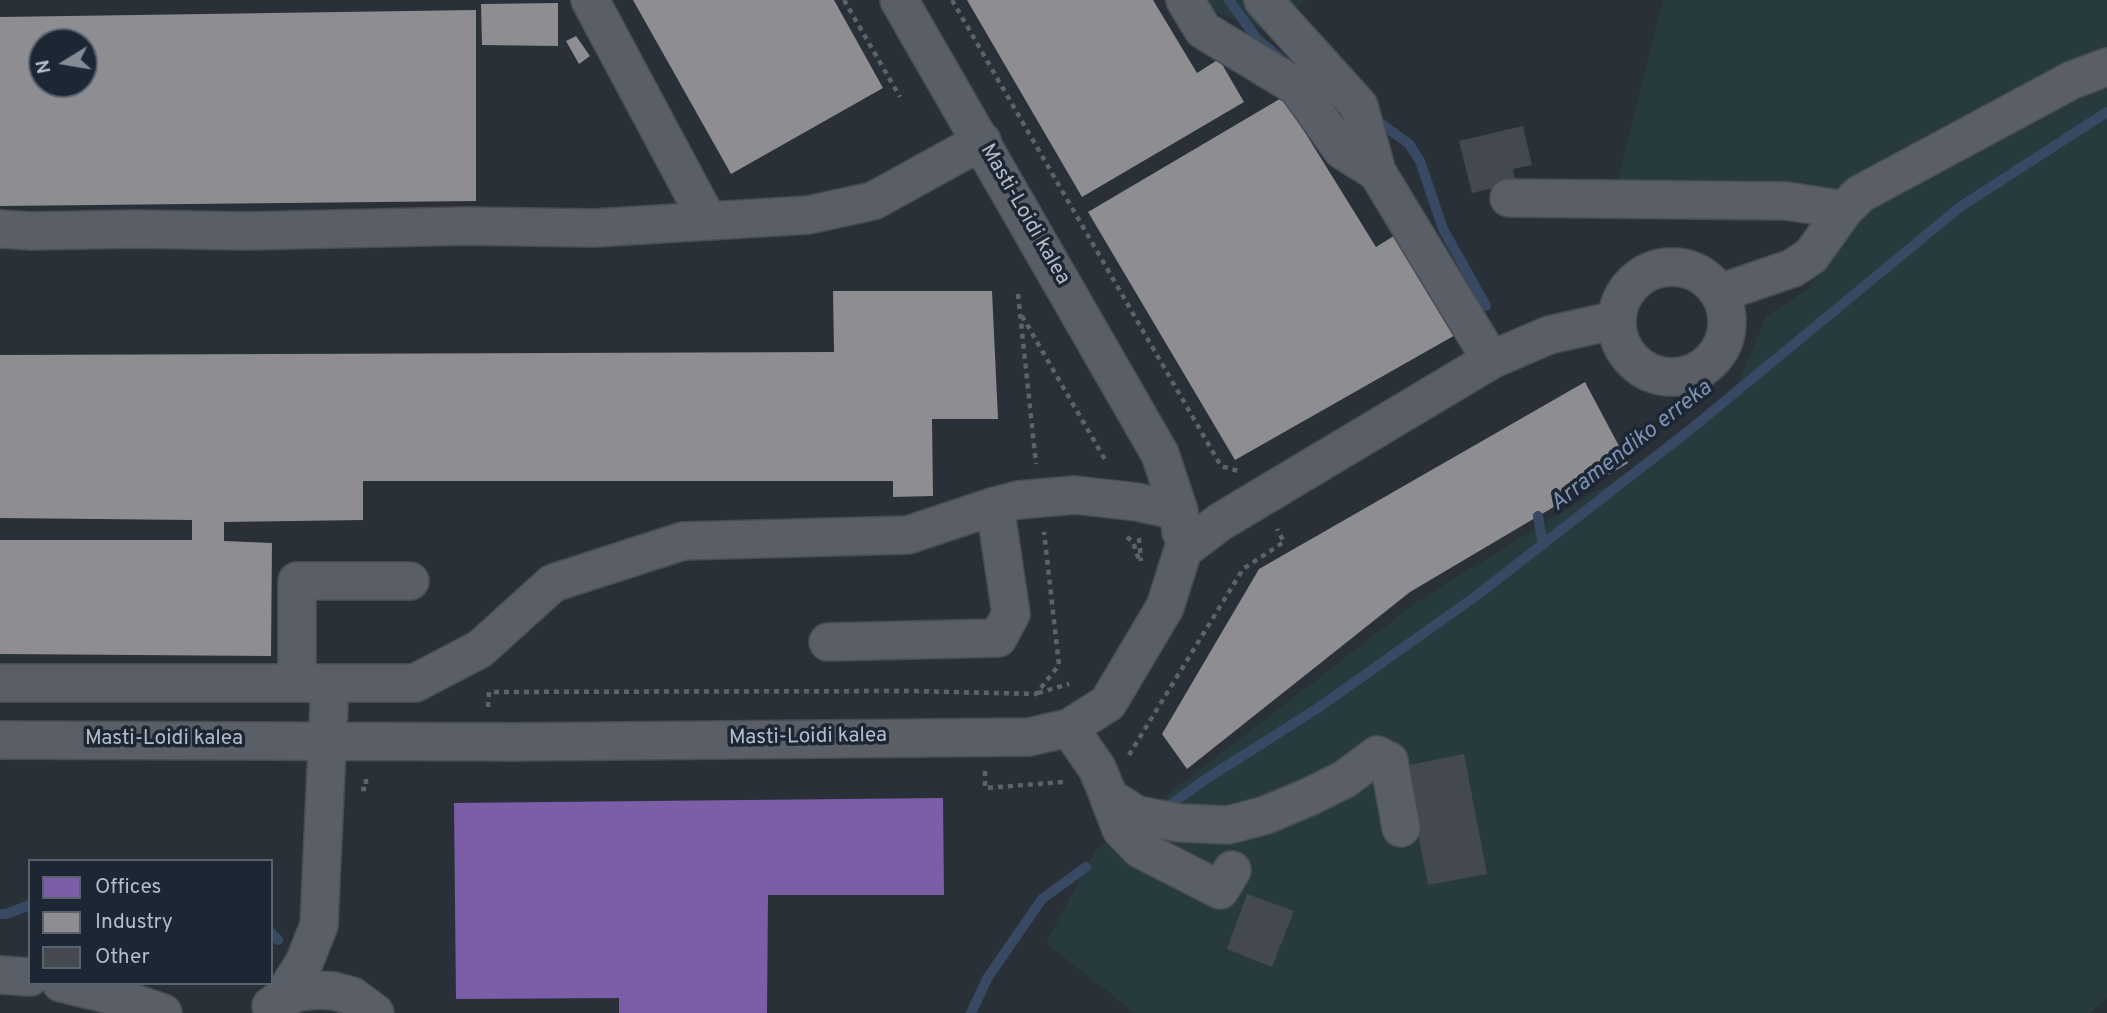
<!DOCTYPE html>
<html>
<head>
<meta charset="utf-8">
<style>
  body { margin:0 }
  #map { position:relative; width:2107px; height:1013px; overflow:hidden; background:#2a3038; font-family:Overpass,sans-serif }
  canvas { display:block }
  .legend { position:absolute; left:28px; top:859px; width:245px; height:126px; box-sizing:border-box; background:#1d2633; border:2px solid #59626f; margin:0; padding:9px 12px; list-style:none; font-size:21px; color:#b4bcc9 }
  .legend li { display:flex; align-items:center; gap:14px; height:35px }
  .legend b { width:35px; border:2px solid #59626f }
  .north { position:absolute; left:28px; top:28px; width:70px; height:70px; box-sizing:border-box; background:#1d2633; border:2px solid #59626f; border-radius:50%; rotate:259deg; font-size:19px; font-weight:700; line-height:28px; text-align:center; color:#b4bcc9 }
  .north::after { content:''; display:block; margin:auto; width:24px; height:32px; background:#848b96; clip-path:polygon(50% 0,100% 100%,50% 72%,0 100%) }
</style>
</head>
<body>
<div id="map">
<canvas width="2107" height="1013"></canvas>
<ul class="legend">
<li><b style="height:19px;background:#7b5ea7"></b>Offices</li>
<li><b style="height:19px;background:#8d8d92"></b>Industry</li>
<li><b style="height:19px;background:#444950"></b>Other</li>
</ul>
<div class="north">N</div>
</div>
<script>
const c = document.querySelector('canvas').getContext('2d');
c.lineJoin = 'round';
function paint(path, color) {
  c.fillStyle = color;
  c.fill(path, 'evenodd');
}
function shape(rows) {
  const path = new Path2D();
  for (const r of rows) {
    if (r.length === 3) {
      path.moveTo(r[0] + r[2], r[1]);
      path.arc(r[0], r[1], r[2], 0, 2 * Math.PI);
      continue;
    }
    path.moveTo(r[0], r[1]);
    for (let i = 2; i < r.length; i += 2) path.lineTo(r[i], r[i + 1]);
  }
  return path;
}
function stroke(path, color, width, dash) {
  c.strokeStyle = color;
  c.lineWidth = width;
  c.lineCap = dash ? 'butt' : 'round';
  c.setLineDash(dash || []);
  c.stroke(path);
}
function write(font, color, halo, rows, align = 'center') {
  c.font = font + ' Overpass,sans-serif';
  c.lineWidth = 7;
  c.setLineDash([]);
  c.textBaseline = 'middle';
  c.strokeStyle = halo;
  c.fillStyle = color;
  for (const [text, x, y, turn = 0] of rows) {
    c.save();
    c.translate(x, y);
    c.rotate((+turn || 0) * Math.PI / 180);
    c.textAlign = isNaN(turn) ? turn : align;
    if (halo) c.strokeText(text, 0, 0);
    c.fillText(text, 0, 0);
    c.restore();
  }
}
const green = shape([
  [1201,0,1305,0,1293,12,1267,31,1206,9],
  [1663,0,2107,0,2107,54,1834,194,1616,187],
  [2107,81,2107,998,2090,1013,1135,1013,1046,943,1095,851,1418,601,1679,440,1732,398,1766,316,1809,289,1858,214]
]);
const offices = shape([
  [943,798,944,895,768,895,767,1013,619,1013,619,998,456,999,454,803]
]);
const industry = shape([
  [633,0,834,0,883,88,731,174],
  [967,0,1153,0,1197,73,1219,59,1244,102,1082,197],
  [558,3,558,46,482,45,481,4],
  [476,10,476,201,0,206,0,17],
  [42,42,84,42,84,84,42,84],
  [576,36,590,56,579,64,566,41],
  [1283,97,1376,247,1397,234,1457,334,1235,460,1088,212],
  [833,291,992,291,998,419,932,419,933,496,893,497,893,481,363,481,363,520,224,522,224,541,272,543,271,656,0,654,0,540,192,540,192,520,0,518,0,355,834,352],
  [1585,382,1628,463,1410,592,1187,769,1162,734,1259,569]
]);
const stream = shape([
  [1229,0,1257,39,1280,58],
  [1376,120,1409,144,1420,161,1443,229,1486,306],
  [1538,516,1543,545],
  [1173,803,1203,781,1318,708,1476,596,1691,429,1960,207,2107,112],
  [0,914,6,914,30,905],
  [271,933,278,940],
  [971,1013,988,977,1042,899,1086,867]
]);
const building = shape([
  [1523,126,1532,165,1513,169,1516,183,1472,193,1459,141],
  [1464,754,1487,874,1428,885,1405,766],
  [1247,894,1294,911,1272,967,1227,949]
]);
const path = shape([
  [844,0,900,97],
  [952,0,1221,466,1238,471],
  [1018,294,1036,464],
  [1022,316,1107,463],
  [1127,537,1133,542,1139,560],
  [1139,538,1141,561],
  [1038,693,1069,684],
  [488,707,489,692,911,691,1036,694,1059,665,1044,532],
  [1129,755,1243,569,1284,542,1277,529],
  [985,771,985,788,1064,782],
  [361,789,366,789,366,775]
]);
const minor = shape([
  [590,0,708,221],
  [899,0,1160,454,1179,511,1181,532],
  [1185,0,1203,30,1297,87,1342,150,1377,172],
  [1263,0,1359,106,1377,172,1491,360],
  [1509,198,1787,201,1844,210],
  [0,229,31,231,136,229,246,231,466,226,594,228,808,215,873,201,982,141],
  [1672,322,55],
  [1720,293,1793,268,1811,256,1844,210,1860,194,2072,80,2107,67],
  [828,642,998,638,1011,614,995,506],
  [0,683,415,683,480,649,553,583,683,541,908,535,995,506,1018,500,1075,495,1137,502,1179,511],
  [297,683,297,581,410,581],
  [1069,728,1097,768,1109,797,1137,815,1180,823,1228,825,1266,815,1311,796,1345,779,1377,755,1389,761,1401,828],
  [0,740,515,742,1029,737,1069,728,1108,703,1165,607,1183,550,1220,522,1491,360,1549,335,1616,320],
  [1109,798,1121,829,1140,849,1220,890,1232,870],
  [0,975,30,977],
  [61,983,107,994,163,1013],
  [281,999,304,963,319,925,330,683],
  [271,1006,281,999,298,992,316,990,334,991,352,996,375,1013]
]);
const streetNames = [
  ["Masti-Loidi kalea",1024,215,60],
  ["Masti-Loidi kalea",808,738,-1],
  ["Masti-Loidi kalea",164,740]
];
const waterNames = [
  ["Arramendiko erreka",1632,447,-38]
];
paint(green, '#273a3e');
paint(offices, '#7b5ea7');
paint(industry, '#8d8d92');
stroke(stream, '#384963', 10);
paint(building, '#444950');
stroke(minor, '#484c53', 40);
stroke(path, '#5d636a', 4.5, [5, 5]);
stroke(minor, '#5a5e66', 37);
write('21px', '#b4bcc9', '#1d2633', streetNames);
write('italic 23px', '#7c92b1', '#1d2633', waterNames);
</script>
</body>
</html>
